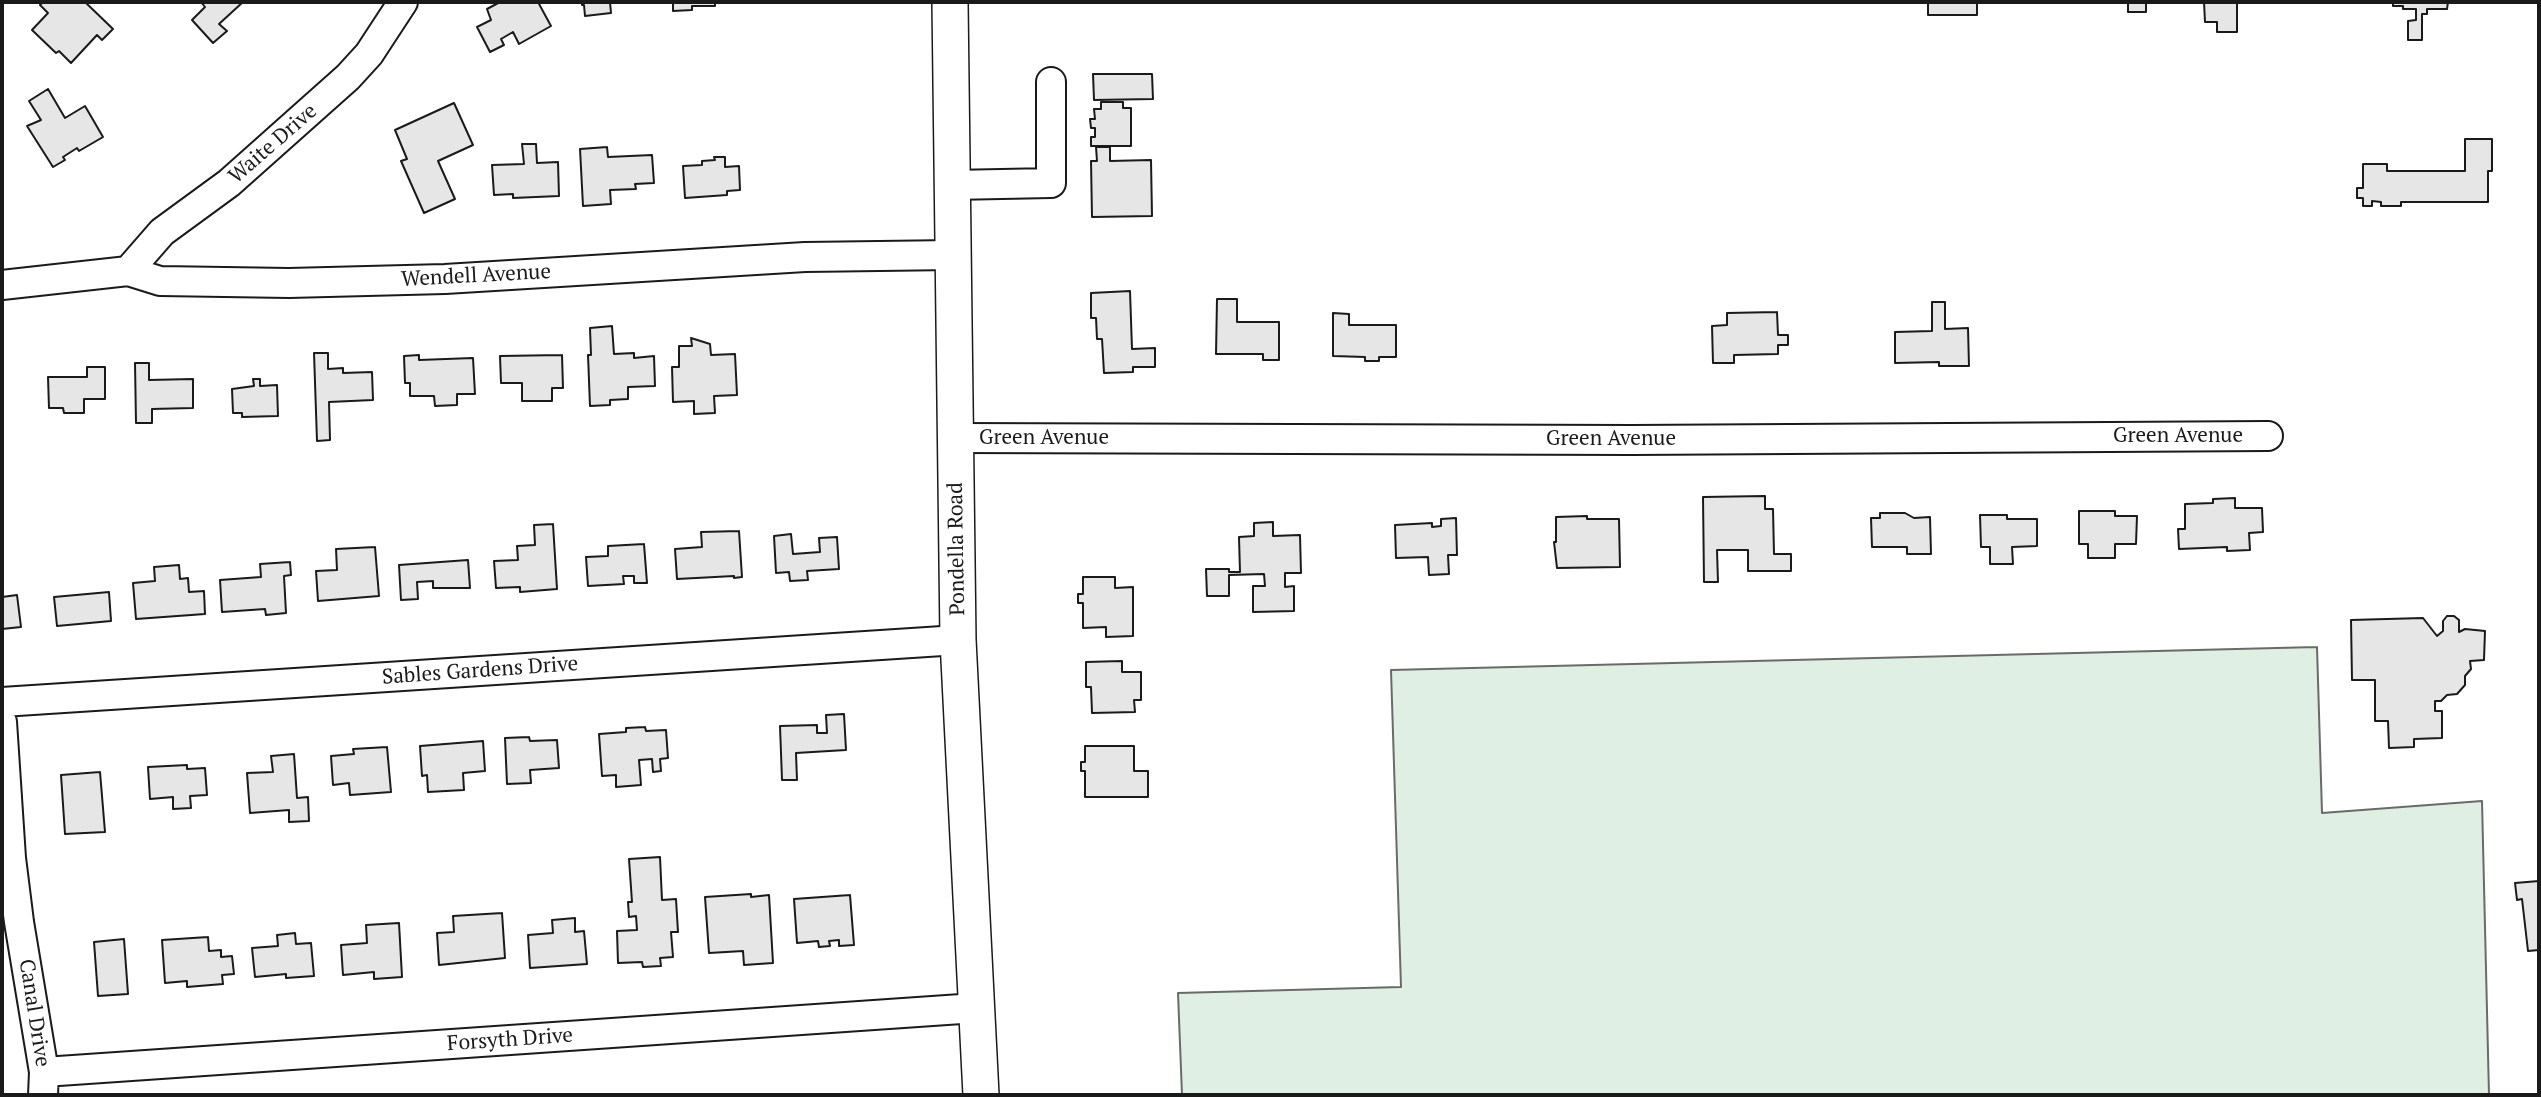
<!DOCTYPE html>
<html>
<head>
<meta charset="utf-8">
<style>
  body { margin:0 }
  #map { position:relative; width:2541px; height:1097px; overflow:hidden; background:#fff; font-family:"PT Serif",serif }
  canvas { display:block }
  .frame { position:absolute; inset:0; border:4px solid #1a1a1a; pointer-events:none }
</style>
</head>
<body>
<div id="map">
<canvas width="2541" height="1097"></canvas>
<div class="frame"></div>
</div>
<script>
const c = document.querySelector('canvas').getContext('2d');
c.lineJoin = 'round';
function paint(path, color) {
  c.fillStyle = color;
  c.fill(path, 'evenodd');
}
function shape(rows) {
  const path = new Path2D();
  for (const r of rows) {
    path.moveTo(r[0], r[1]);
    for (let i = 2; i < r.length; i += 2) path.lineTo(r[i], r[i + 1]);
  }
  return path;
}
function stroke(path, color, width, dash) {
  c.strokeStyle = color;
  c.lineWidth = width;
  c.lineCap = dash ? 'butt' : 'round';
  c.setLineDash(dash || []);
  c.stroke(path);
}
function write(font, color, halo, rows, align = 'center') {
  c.font = font + ' "PT Serif",serif';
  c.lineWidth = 5;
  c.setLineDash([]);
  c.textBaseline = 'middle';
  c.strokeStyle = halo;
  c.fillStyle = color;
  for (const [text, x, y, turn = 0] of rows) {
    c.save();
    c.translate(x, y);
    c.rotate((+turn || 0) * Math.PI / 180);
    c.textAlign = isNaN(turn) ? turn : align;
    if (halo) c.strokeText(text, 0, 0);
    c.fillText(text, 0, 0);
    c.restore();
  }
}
const green = shape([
  [2317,647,2322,813,2482,801,2489,1095,1182,1095,1178,993,1401,987,1391,670,2317,647]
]);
const building = shape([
  [43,2,85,2,113,29,102,40,97,35,71,63,59,51,56,53,32,30,48,13,40,5,43,2],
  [201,2,243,2,219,24,227,31,213,43,192,20,205,7,201,2],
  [500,2,538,2,551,26,519,44,513,32,501,39,504,45,490,52,477,27,491,20,487,9,500,2],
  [582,2,617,2,610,2,611,13,585,16,584,5,582,5,582,2],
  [673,2,715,2,715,6,692,6,692,10,673,11,673,2],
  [1928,2,1977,2,1977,15,1928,15,1928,2],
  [2128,2,2146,2,2146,12,2128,12,2128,2],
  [2204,2,2237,2,2237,32,2217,32,2217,22,2205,22,2204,2],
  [2393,2,2448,2,2447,9,2427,9,2427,14,2422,14,2422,40,2408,40,2408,21,2416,20,2416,9,2403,9,2403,6,2393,6,2393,2],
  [1093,74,1152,74,1153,99,1094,100,1093,74],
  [48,89,65,118,85,106,103,137,79,151,77,148,63,157,65,160,53,167,27,126,41,120,29,101,48,89],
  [1101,102,1123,102,1123,108,1131,108,1131,146,1091,146,1091,137,1095,137,1095,128,1091,128,1090,119,1095,119,1094,109,1101,109,1101,102],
  [454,103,473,145,438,161,455,199,424,213,401,161,407,159,395,130,454,103],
  [2465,139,2492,139,2492,171,2488,171,2488,202,2401,202,2401,206,2381,206,2381,202,2372,201,2372,206,2363,206,2363,198,2357,198,2357,188,2363,188,2363,164,2387,164,2387,171,2465,171,2465,139],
  [522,144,536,144,537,163,558,162,559,196,513,198,513,194,494,195,492,165,524,164,522,144],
  [607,147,608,157,652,155,654,183,635,184,636,189,610,190,611,204,583,206,580,149,607,147],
  [1096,147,1110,147,1110,161,1151,160,1152,216,1092,217,1091,161,1097,161,1096,147],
  [714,157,725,157,725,167,739,166,740,190,727,191,727,195,685,198,683,166,702,165,702,161,715,160,714,157],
  [1130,291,1132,349,1155,348,1155,367,1133,367,1133,372,1104,373,1102,339,1097,339,1096,318,1091,318,1091,293,1130,291],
  [1217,299,1237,299,1237,322,1279,322,1279,360,1263,360,1263,354,1216,354,1217,299],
  [1932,302,1945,302,1945,329,1968,328,1969,366,1939,366,1939,362,1895,363,1895,332,1932,331,1932,302],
  [1777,312,1778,335,1788,335,1788,345,1778,345,1778,354,1734,355,1734,363,1713,363,1712,326,1727,325,1727,313,1777,312],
  [1333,313,1349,314,1349,325,1396,325,1396,357,1379,357,1379,361,1365,361,1365,357,1333,356,1333,313],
  [612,326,614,354,634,353,634,358,654,356,655,386,628,387,628,399,610,400,610,405,590,406,588,355,591,355,590,328,612,326],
  [691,338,710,344,711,355,735,354,737,395,714,396,715,413,694,414,694,401,673,402,672,367,679,367,679,346,692,346,691,338],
  [314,353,328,353,328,369,343,368,343,373,372,372,373,400,329,402,330,440,317,441,314,353],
  [419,355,419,360,473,358,475,394,457,394,457,405,435,406,434,396,410,396,410,383,405,383,404,356,419,355],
  [562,355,563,388,552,388,552,401,522,401,522,383,501,383,500,356,562,355],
  [135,363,149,363,149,380,193,379,193,408,152,409,152,423,136,423,135,363],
  [87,367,105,367,105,399,84,399,84,413,64,413,63,408,49,408,48,377,87,377,87,367],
  [253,379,260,379,260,386,277,385,278,416,242,417,242,413,233,413,232,389,254,386,253,379],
  [1765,496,1765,509,1773,509,1774,554,1791,554,1791,571,1748,571,1748,550,1717,550,1718,582,1704,582,1703,497,1765,496],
  [2235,498,2235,508,2262,508,2263,532,2249,533,2250,550,2227,551,2227,547,2179,549,2178,529,2185,529,2185,504,2213,503,2213,499,2235,498],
  [2079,511,2115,511,2115,516,2137,516,2136,544,2115,544,2115,558,2088,558,2088,544,2079,544,2079,511],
  [1880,513,1905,513,1914,518,1930,517,1931,554,1907,554,1907,547,1872,547,1871,518,1880,518,1880,513],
  [1980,515,2007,515,2007,519,2037,519,2037,546,2012,547,2013,564,1990,564,1990,547,1981,547,1980,515],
  [1587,516,1587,519,1619,519,1620,567,1557,568,1554,542,1556,542,1556,517,1587,516],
  [1456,518,1457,555,1448,555,1449,574,1429,575,1428,557,1396,558,1395,525,1432,523,1432,527,1441,526,1441,519,1456,518],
  [1273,522,1273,536,1300,535,1301,573,1285,573,1285,587,1294,586,1294,611,1253,612,1253,586,1265,586,1264,574,1229,575,1229,596,1207,596,1206,569,1229,569,1229,572,1240,572,1239,537,1254,536,1254,523,1273,522],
  [553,524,557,589,520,592,520,587,496,588,494,561,518,560,517,546,535,545,534,525,553,524],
  [739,531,742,577,734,578,734,576,677,579,675,549,702,547,701,532,739,531],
  [791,534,793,554,820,552,819,538,837,537,839,569,807,571,808,580,790,581,789,572,776,573,774,536,791,534],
  [644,544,647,583,634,583,634,576,623,576,624,584,588,586,586,557,608,556,608,546,644,544],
  [375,547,379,596,318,601,316,571,337,570,336,549,375,547],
  [468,560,470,588,433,588,433,581,417,582,418,599,401,600,399,565,468,560],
  [290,562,291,575,284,576,286,613,266,615,265,609,222,612,220,580,261,577,260,564,290,562],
  [179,565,180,579,188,578,189,592,204,591,205,614,136,619,133,583,155,581,154,567,179,565],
  [1083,577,1115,577,1115,588,1133,587,1133,636,1106,637,1106,627,1083,628,1083,603,1078,603,1078,594,1083,594,1083,577],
  [109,592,111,621,57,626,54,597,109,592],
  [17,595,21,627,2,629,2,597,17,595],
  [2447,616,2454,616,2459,620,2459,632,2465,629,2485,631,2484,660,2470,661,2471,669,2465,676,2465,685,2457,694,2447,695,2441,701,2435,701,2435,711,2442,711,2442,738,2414,739,2414,747,2389,748,2388,721,2375,721,2375,680,2352,680,2351,620,2423,618,2437,636,2443,631,2443,621,2447,616],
  [1122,661,1122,672,1141,672,1141,700,1134,700,1135,712,1092,713,1091,687,1086,687,1086,662,1122,661],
  [844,714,846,750,796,753,797,780,782,780,780,726,817,725,817,733,827,733,826,715,844,714],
  [645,727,646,731,666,730,668,758,660,759,661,771,653,772,652,759,639,760,641,785,616,787,616,775,602,776,599,734,626,732,626,728,645,727],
  [529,737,530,741,557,740,559,768,530,770,531,783,507,784,505,738,529,737],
  [483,741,485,771,463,773,464,790,428,792,427,775,422,776,420,746,483,741],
  [1085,746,1134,746,1134,771,1148,771,1148,797,1085,797,1085,771,1081,771,1081,762,1085,762,1085,746],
  [387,747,391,792,350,795,349,783,333,785,331,756,354,754,353,749,387,747],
  [294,754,297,798,308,797,309,821,289,822,289,810,250,813,247,773,273,772,271,756,294,754],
  [187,765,187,769,205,768,207,795,190,796,191,808,173,809,173,797,150,799,148,767,187,765],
  [100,772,105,832,65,834,61,775,100,772],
  [660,857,662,900,676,899,678,932,671,932,673,957,660,958,661,966,643,967,642,962,618,963,617,931,637,930,636,916,629,917,628,902,632,902,629,859,660,857],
  [2539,881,2539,950,2528,951,2522,899,2517,900,2515,883,2539,881],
  [751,894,751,897,769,895,773,963,744,965,743,951,709,953,705,897,751,894],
  [850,895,854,945,839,946,839,940,829,941,830,946,819,947,818,941,797,943,794,899,850,895],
  [502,913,505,958,439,965,437,933,454,932,453,916,502,913],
  [575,918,575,932,584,931,587,964,530,968,528,935,553,933,552,920,575,918],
  [399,923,402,977,374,979,374,972,343,975,341,945,367,943,366,925,399,923],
  [295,933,296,944,311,943,314,976,286,978,286,974,255,977,252,948,278,946,277,935,295,933],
  [208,937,209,951,221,950,221,957,232,956,234,974,222,975,223,984,187,987,187,981,165,983,162,940,208,937],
  [124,939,128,994,98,996,94,942,124,939]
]);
const minor = shape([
  [952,185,1051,183,1051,82],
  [128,271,162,232,229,183,348,77,369,54,403,2],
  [2,285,128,271,160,281,289,283,445,279,805,257,953,255],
  [955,438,1632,440,2268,436],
  [2,702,958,640],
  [2,722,11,858,19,922,44,1072,43,1095],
  [44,1072,976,1008]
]);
const major = shape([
  [950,2,958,640,981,1095]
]);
const streetNames = [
  ["Waite Drive",273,144,-41],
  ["Wendell Avenue",476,276,-3],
  ["Green Avenue",2178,436],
  ["Green Avenue",1044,438],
  ["Green Avenue",1611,439],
  ["Pondella Road",957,549,-91],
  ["Sables Gardens Drive",480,671,-4],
  ["Canal Drive",34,1013,81],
  ["Forsyth Drive",510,1040,-4]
];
paint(green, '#e0efe3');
stroke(green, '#6a6a6a', 2);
paint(building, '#e6e6e6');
stroke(building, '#1a1a1a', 2);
stroke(minor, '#1a1a1a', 32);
stroke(major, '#1a1a1a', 38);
stroke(minor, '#fff', 28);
stroke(major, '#fff', 35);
write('21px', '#1a1a1a', '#fff', streetNames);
</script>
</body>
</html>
